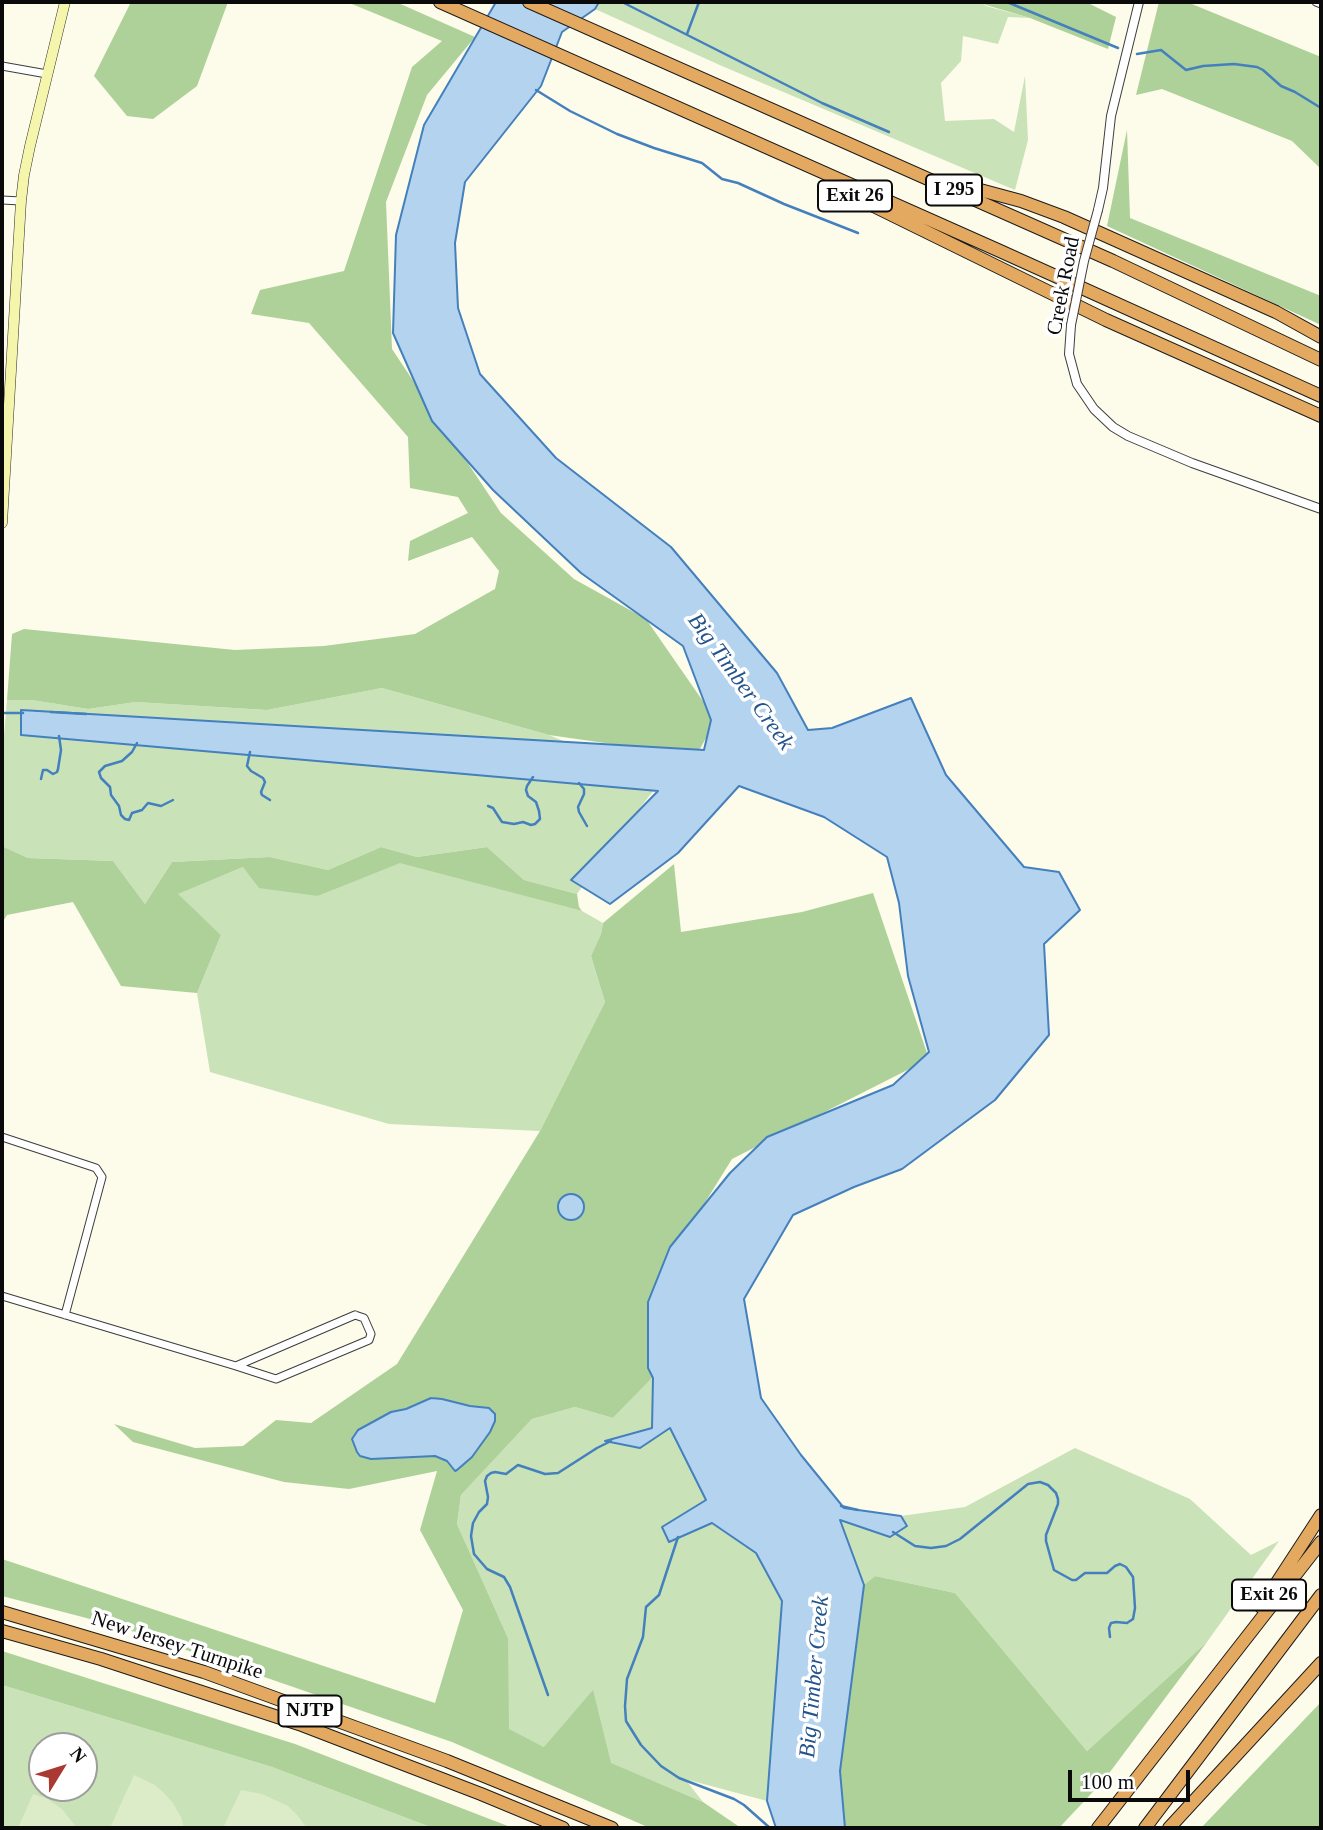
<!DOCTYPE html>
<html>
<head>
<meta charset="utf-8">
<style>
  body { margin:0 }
  #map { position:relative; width:1323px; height:1830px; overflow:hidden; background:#fdfbea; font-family:"Times New Roman",serif }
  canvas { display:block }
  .frame { position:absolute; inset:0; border:4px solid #0a0a0a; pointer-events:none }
  .north { position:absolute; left:28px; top:1732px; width:70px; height:70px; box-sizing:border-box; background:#fff; border:2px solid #9d9d9d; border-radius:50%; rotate:52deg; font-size:19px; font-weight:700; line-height:28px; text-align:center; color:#0a0a0a }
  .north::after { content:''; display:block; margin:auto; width:24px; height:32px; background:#aa3933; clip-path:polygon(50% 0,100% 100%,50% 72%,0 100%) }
  .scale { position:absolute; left:1068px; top:1770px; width:122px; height:32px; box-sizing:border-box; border:4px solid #0a0a0a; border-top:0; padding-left:9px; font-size:21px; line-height:24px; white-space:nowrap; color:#0a0a0a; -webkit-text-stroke:5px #fff; paint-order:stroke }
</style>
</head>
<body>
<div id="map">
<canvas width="1323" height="1830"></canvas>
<div class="frame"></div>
<div class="north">N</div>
<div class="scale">100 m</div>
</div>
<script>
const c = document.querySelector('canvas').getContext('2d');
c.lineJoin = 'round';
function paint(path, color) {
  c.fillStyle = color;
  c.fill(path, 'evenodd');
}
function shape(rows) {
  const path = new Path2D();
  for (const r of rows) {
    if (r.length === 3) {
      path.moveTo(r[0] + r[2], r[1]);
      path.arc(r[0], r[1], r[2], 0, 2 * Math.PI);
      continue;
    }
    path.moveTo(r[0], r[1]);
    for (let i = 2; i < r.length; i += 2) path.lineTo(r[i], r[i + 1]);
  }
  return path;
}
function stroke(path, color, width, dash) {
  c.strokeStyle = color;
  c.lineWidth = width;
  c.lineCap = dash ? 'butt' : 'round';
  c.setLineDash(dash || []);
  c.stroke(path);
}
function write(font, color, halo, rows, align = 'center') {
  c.font = font + ' "Times New Roman",serif';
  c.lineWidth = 7;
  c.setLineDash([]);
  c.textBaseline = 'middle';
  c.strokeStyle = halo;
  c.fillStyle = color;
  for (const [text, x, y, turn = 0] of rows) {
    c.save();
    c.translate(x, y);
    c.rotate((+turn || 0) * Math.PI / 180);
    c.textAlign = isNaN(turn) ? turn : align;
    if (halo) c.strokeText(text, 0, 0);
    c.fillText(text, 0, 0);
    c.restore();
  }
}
const green = shape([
  [599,2,983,2,986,6,1030,18,1008,17,998,44,963,36,961,61,941,83,945,121,994,119,1014,132,1025,76,1028,140,1015,190,722,66,595,9],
  [382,688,549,735,660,782,610,847,577,894,524,880,487,847,417,857,381,847,328,870,270,857,172,862,145,904,113,861,28,858,2,846,2,759,7,700,32,700,88,709,136,702,267,710],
  [400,862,582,911,603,923,601,934,591,956,605,1002,540,1131,389,1124,210,1072,197,993,221,935,177,894,243,867,318,896],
  [653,1377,652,1428,607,1440,670,1428,706,1501,663,1527,669,1541,712,1523,756,1553,782,1601,767,1801,685,1779,703,1802,610,1763,544,1747,508,1729,508,1638,457,1524,461,1495,532,1419,575,1407,613,1418],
  [1075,1448,1190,1499,1251,1555,1279,1541,1207,1642,1087,1751,955,1593,875,1576,864,1585,839,1520,890,1537,907,1526,901,1516,965,1507],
  [2,1685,272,1767,433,1828,2,1828],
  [42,1746,84,1746,84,1788,42,1788]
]);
const forest = shape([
  [131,2,228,2,197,86,153,119,127,116,94,76],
  [347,2,396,2,475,37,427,95,386,202,392,349,501,513,574,579,646,619,716,720,696,756,549,735,382,688,267,710,136,702,88,709,32,700,7,700,12,634,24,629,235,650,324,646,415,634,495,589,499,571,472,537,408,561,410,541,468,513,458,497,410,488,408,437,309,323,251,314,260,290,344,271,412,67,442,41],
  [983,2,1086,2,1116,17,1108,49,1030,18,986,5],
  [1159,2,1187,2,1321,57,1321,169,1292,141,1162,89,1136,95],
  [1127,130,1130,218,1321,296,1321,325,1107,226],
  [2,846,28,858,113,861,145,904,172,862,270,857,328,870,381,847,417,857,487,847,524,880,577,894,579,907,582,911,400,863,318,896,259,888,243,867,178,894,221,935,197,993,121,986,73,902,7,915,2,923],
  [674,864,681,932,802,912,873,893,929,1059,732,1159,663,1270,653,1377,613,1418,575,1407,532,1419,461,1495,457,1524,508,1638,509,1729,544,1747,593,1690,611,1763,703,1802,741,1828,650,1828,452,1742,117,1626,2,1596,2,1559,435,1703,463,1610,420,1530,437,1471,349,1489,284,1482,133,1442,114,1424,195,1448,243,1446,276,1420,311,1423,397,1364,540,1131,605,1002,591,956,601,934,603,923],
  [875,1576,955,1593,1087,1751,1207,1642,1104,1780,1059,1828,845,1828,840,1771,864,1585],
  [2,1651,295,1744,513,1828,433,1828,272,1767,2,1685],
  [1321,1702,1321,1828,1201,1828]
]);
const pitch = shape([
  [134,1775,155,1785,165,1794,173,1803,181,1817,184,1828,110,1828],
  [241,1790,262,1794,288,1806,298,1816,307,1828,223,1828],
  [33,1794,46,1798,62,1809,77,1828,18,1828]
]);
const water = shape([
  [496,2,599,2,595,9,562,32,541,86,465,182,455,243,458,308,480,374,556,458,671,547,777,673,808,730,832,728,911,698,946,775,1024,867,1059,872,1080,910,1044,944,1049,1035,995,1100,902,1169,854,1187,793,1215,744,1299,761,1398,801,1455,844,1508,901,1516,907,1526,890,1537,840,1520,864,1585,840,1771,845,1828,776,1828,767,1801,782,1601,756,1553,712,1523,669,1542,662,1527,706,1500,670,1428,640,1448,605,1441,652,1428,653,1378,648,1368,648,1302,670,1247,730,1173,767,1137,893,1085,929,1052,908,976,899,903,887,857,824,817,739,786,678,853,610,904,571,880,658,791,21,735,21,710,704,750,711,720,683,646,581,573,493,490,432,421,393,333,396,235,424,125,496,2],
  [571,1207,13],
  [431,1398,442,1399,470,1406,489,1408,495,1414,495,1421,490,1432,472,1457,457,1470,455,1471,447,1461,435,1456,371,1459,360,1456,357,1452,352,1439,358,1430,391,1412,406,1409,431,1398]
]);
const stream = shape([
  [622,2,822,103,889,132],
  [1007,2,1118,48],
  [687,34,699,2],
  [1137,54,1161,50,1186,70,1203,66,1234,64,1257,67,1263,70,1281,86,1295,92,1321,108],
  [536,90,570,111,617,134,654,148,702,163,722,179,738,183,784,204,858,233],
  [51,712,86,714],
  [2,713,23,713],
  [137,743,132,752,122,761,105,766,99,772,101,778,110,787,111,795,119,806,121,815,125,819,129,820,132,813,142,810,148,803,161,806,173,800],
  [250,752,247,766,251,771,263,778,265,782,261,792,262,795,270,800],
  [41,779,43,770,47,770,53,774,57,772,58,769,61,750,59,736],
  [579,783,584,789,584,794,578,807,579,812,587,826],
  [488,806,493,808,502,822,514,824,523,822,531,825,535,824,540,819,539,811,536,802,528,796,526,790,527,786,533,777],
  [841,1506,858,1510],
  [893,1532,915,1546,931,1548,946,1546,960,1539,1028,1484,1040,1482,1048,1485,1056,1493,1058,1499,1058,1504,1046,1535,1046,1541,1054,1570,1072,1580,1076,1580,1085,1573,1107,1573,1115,1566,1120,1564,1126,1567,1133,1577,1135,1608,1133,1619,1127,1623,1116,1622,1111,1623,1109,1628,1110,1637],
  [678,1537,659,1595,646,1607,643,1637,627,1679,625,1706,626,1721,641,1745,661,1766,679,1778,734,1799,744,1805,770,1828],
  [548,1695,510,1587,504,1577,487,1569,474,1554,471,1536,473,1523,479,1512,487,1504,488,1497,485,1481,487,1476,491,1473,495,1472,506,1474,518,1465,545,1474,558,1473,597,1448,611,1441]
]);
const minor = shape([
  [1316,2,1321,4],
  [2,66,47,74],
  [2,200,21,201],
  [2,1137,96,1168,102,1177,65,1315],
  [2,1296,236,1366],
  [355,1315,364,1318,371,1334,369,1340,276,1379,236,1366,355,1315]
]);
const tertiary = shape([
  [1098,210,1103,188,1111,116,1139,2],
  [1071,325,1069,354,1077,384,1094,409,1113,427,1128,436,1192,463,1321,509]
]);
const secondary = shape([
  [2,523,21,201,24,175,30,146,65,2]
]);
const motorway = shape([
  [440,2,1000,251,1321,396],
  [529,2,1113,261,1321,360],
  [954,183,1021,201,1064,217,1276,312,1321,337],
  [829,184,1106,320,1321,416],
  [1261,1607,1321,1515],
  [2,1612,204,1672,447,1761,612,1828],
  [2,1631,101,1659,299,1724,481,1794,563,1828],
  [1098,1828,1321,1542],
  [1145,1828,1321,1595],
  [1169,1828,1321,1663]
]);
const tertiaryBridge = shape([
  [1071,325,1084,261,1098,210]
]);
const shields = [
  [954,190,56],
  [855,196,74],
  [1269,1595,74],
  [310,1711,63]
];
const shieldNames = [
  ["I 295",954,190],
  ["Exit 26",855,196],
  ["Exit 26",1269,1595],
  ["NJTP",310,1711]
];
const streetNames = [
  ["Creek Road",1064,286,-79],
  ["New Jersey Turnpike",177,1646,18]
];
const waterNames = [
  ["Big Timber Creek",740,682,54],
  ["Big Timber Creek",815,1677,-85]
];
paint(green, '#cae2b8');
paint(forest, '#add199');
paint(pitch, '#dcebc8');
paint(water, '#b4d3ee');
stroke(water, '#4380bd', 2);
stroke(stream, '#4380bd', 2.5);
stroke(minor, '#3d3d3d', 9);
stroke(tertiary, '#3d3d3d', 10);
stroke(secondary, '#2c2c2c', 11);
stroke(motorway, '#1b1b1b', 14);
stroke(minor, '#fff', 7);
stroke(tertiary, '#fff', 8);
stroke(secondary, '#f6f5ac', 10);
stroke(motorway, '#e4a960', 12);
stroke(tertiaryBridge, '#3d3d3d', 10, []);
stroke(tertiaryBridge, '#fff', 8);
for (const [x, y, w] of shields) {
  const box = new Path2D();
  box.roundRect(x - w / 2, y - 15.5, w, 31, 5);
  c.fillStyle = '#fff';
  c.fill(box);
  stroke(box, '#0a0a0a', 2);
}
write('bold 19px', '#0a0a0a', null, shieldNames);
write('21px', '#0a0a0a', '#fff', streetNames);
write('italic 23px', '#23548d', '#fff', waterNames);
</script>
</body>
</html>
